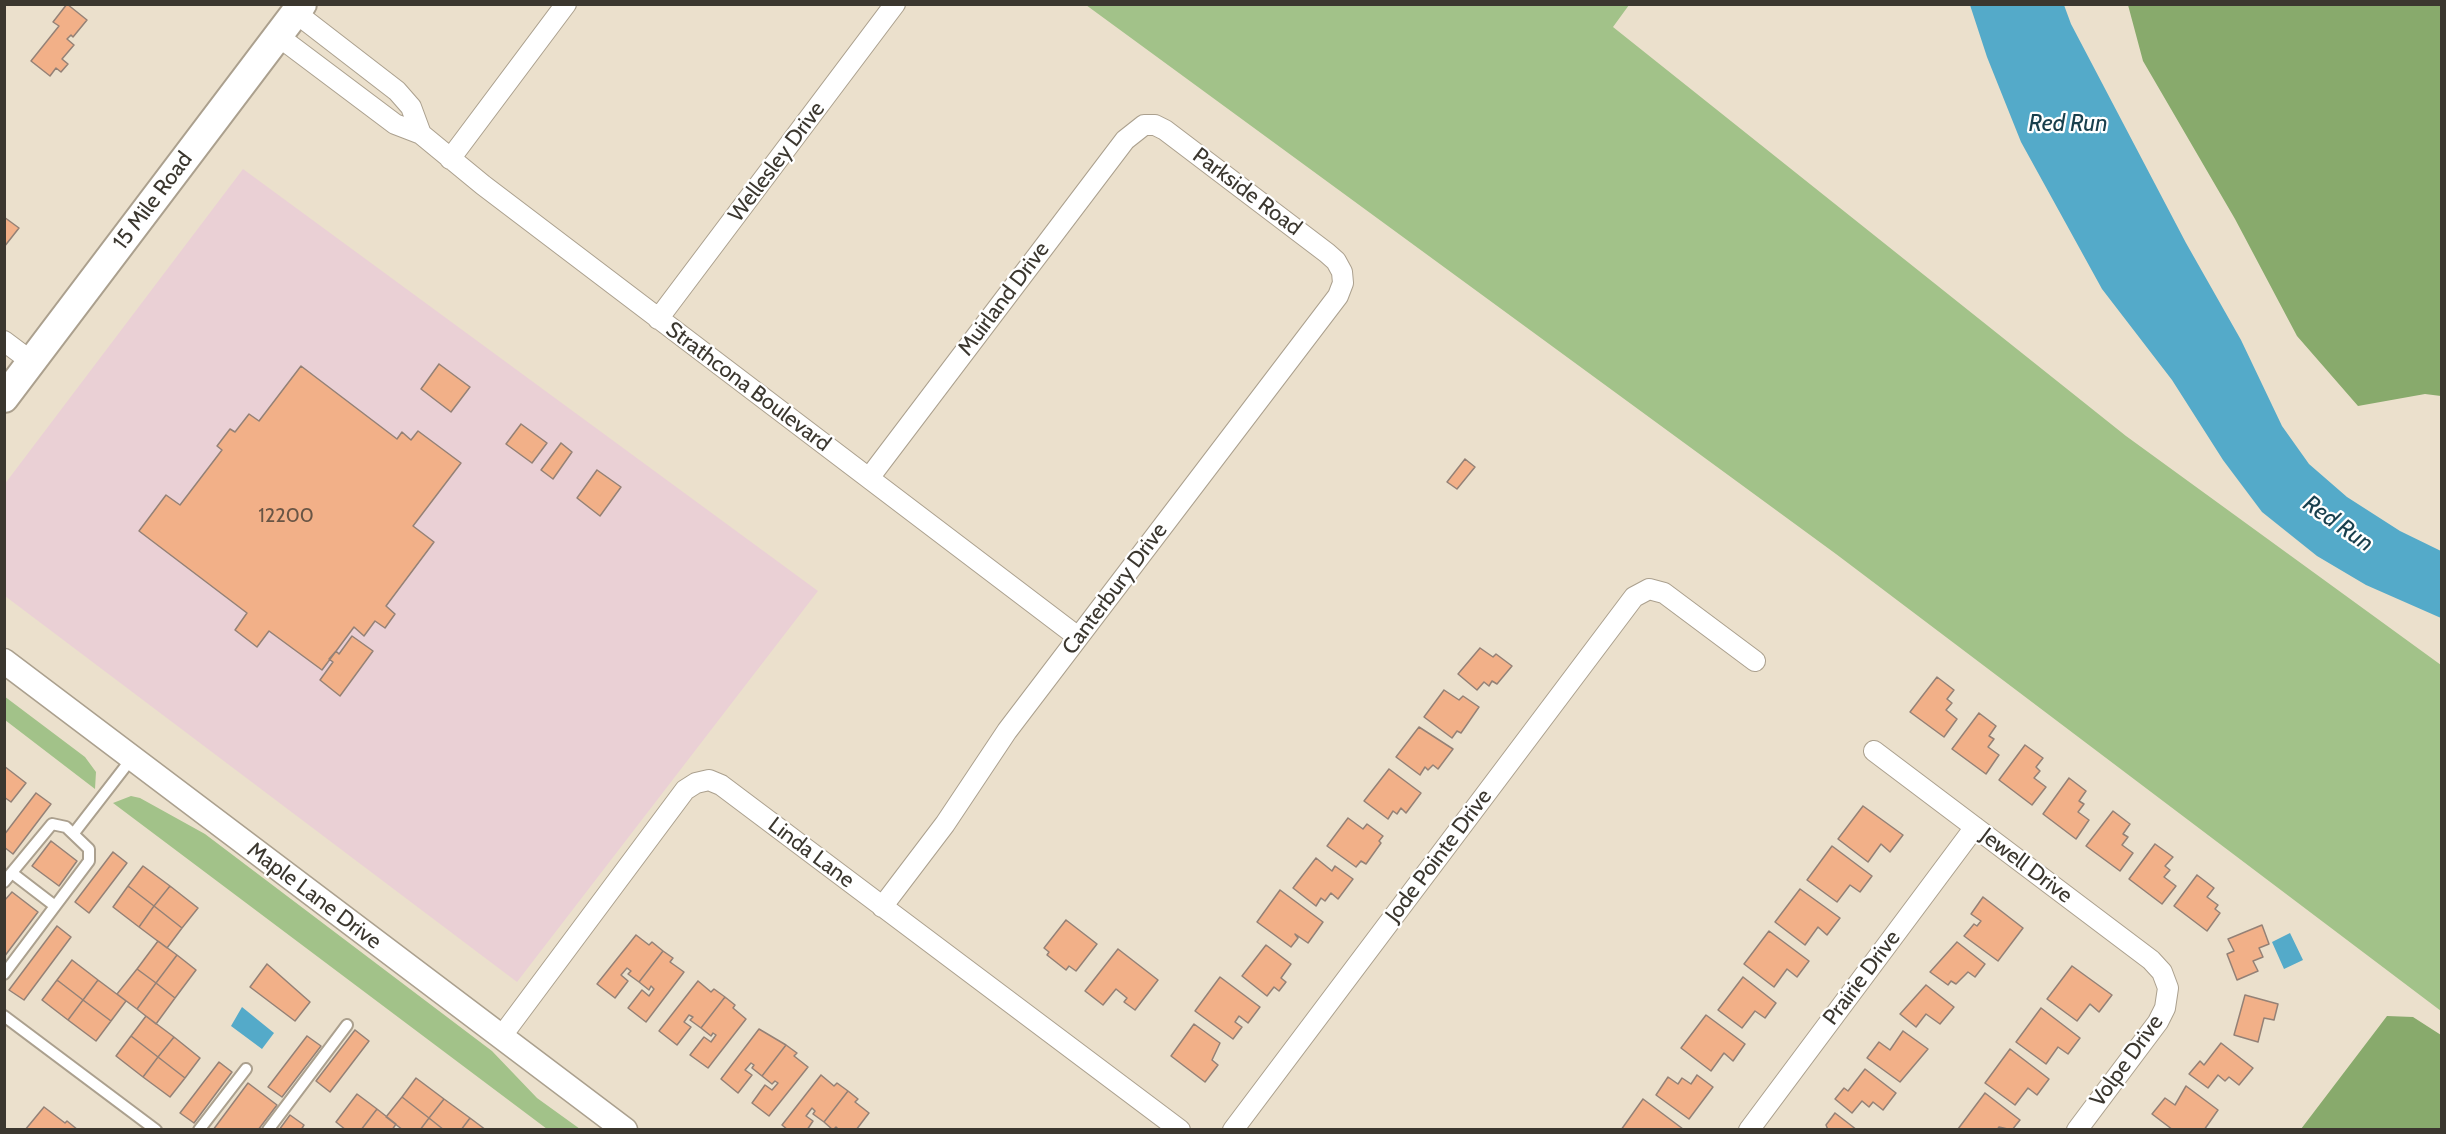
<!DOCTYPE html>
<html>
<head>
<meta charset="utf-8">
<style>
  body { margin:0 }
  #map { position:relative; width:2446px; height:1134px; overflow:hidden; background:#ebe0cc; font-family:Cabin,sans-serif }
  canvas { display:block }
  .frame { position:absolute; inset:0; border:6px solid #3b372f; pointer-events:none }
</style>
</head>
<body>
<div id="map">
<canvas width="2446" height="1134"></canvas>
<div class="frame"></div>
</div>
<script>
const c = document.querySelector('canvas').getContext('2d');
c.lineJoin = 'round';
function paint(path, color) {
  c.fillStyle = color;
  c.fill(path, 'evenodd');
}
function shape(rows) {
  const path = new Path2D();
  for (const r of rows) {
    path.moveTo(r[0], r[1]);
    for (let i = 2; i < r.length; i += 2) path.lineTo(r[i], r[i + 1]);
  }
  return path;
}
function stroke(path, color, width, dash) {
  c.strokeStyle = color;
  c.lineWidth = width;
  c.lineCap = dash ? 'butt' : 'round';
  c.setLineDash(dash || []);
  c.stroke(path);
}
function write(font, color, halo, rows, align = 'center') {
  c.font = font + ' Cabin,sans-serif';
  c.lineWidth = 4.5;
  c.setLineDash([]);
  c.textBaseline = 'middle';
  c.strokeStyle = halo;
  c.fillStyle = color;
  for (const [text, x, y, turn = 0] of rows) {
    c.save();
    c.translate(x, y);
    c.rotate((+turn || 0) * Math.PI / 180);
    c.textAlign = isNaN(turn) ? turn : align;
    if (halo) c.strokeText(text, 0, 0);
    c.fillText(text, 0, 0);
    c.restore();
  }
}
const education = shape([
  [243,169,818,591,517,982,5,596,4,485]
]);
const green = shape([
  [1086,5,1629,5,1613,27,2126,436,2441,665,2441,1011,1836,554],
  [4,696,85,757,96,772,95,789,5,720],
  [131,796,140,798,205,834,492,1051,537,1098,580,1129,547,1129,113,803]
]);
const forest = shape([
  [2128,5,2441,5,2441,396,2425,394,2358,406,2297,336,2235,219,2143,61],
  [2387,1016,2413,1017,2441,1035,2441,1129,2301,1129]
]);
const water = shape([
  [1970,5,2064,5,2071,24,2186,243,2241,340,2282,426,2309,464,2347,497,2400,531,2441,551,2441,618,2366,585,2317,556,2262,512,2223,460,2172,380,2102,289,2021,142,1987,57],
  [2290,933,2303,960,2284,969,2272,942],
  [242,1007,274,1033,262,1049,231,1026]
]);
const building = shape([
  [67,4,87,20,73,37,71,35,67,39,74,45,62,59,68,64,61,72,56,68,50,76,31,61,59,26,53,22,67,4],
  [4,217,19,228,4,247,4,217],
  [439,364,470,387,451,412,421,389,439,364],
  [301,366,397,439,402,432,411,440,418,431,461,463,413,526,434,542,386,606,395,614,385,628,375,621,364,636,354,627,322,670,269,631,257,647,235,630,247,613,139,531,166,495,180,505,222,450,217,446,230,429,235,432,249,414,259,421,301,366],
  [521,424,547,443,532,463,506,444,521,424],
  [561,443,572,452,553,479,541,470,561,443],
  [1465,459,1475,467,1457,489,1447,482,1465,459],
  [597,470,621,487,600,516,577,498,597,470],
  [352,636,373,651,340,696,320,680,333,662,329,659,336,651,339,654,352,636],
  [1480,648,1493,657,1496,654,1512,666,1497,684,1492,681,1489,686,1484,682,1477,690,1458,674,1480,648],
  [1937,677,1954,690,1947,699,1952,703,1946,710,1957,719,1944,737,1910,712,1937,677],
  [1444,690,1459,700,1463,696,1479,707,1461,733,1457,731,1452,738,1424,717,1444,690],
  [1979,713,1996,726,1989,736,1994,739,1988,747,1999,755,1986,774,1952,749,1979,713],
  [1419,727,1453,749,1438,769,1433,765,1428,770,1425,767,1420,775,1396,757,1419,727],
  [2025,745,2043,758,2036,767,2040,771,2034,778,2046,787,2032,805,1999,780,2025,745],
  [4,766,26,783,11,802,4,797,4,766],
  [1389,769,1421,793,1406,813,1401,808,1397,814,1393,811,1388,819,1364,801,1389,769],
  [2069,778,2086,791,2079,801,2084,804,2078,812,2089,820,2076,839,2043,814,2069,778],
  [36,793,51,804,13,854,4,847,4,835,36,793],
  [1863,806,1903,835,1890,852,1881,844,1868,862,1838,839,1863,806],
  [2113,811,2130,824,2123,834,2128,837,2122,845,2133,853,2120,871,2086,846,2113,811],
  [1348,818,1363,829,1367,824,1383,836,1379,841,1381,843,1366,864,1361,861,1356,867,1327,846,1348,818],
  [51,841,77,861,59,886,32,866,51,841],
  [2155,844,2173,857,2165,866,2170,870,2164,877,2176,886,2162,904,2129,879,2155,844],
  [1832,846,1872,876,1860,892,1850,885,1837,902,1807,880,1832,846],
  [113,852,127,863,89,913,75,902,113,852],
  [1316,858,1332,871,1335,866,1353,879,1338,899,1331,893,1325,901,1321,898,1316,906,1293,888,1316,858],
  [143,866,170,886,154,906,128,886,143,866],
  [2197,875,2214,888,2207,897,2218,905,2215,909,2220,913,2207,931,2174,906,2197,875],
  [128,886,154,906,139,927,113,907,128,886],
  [170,886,198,908,182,928,154,906,170,886],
  [1800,889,1840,918,1827,935,1818,927,1805,945,1775,922,1800,889],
  [1280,890,1323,922,1308,943,1295,934,1298,938,1291,947,1257,922,1280,890],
  [12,892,38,912,4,957,4,901,12,892],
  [1983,897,2023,928,1998,961,1964,936,1974,924,1977,926,1981,921,1971,914,1983,897],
  [154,906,182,928,167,948,139,927,154,906],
  [1066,920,1097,944,1076,971,1069,966,1066,970,1047,955,1049,952,1044,948,1066,920],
  [2262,925,2269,944,2259,948,2263,957,2253,961,2258,971,2237,980,2227,954,2234,951,2228,939,2262,925],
  [57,926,71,937,24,1000,9,990,57,926],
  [1769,931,1809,961,1797,977,1787,969,1774,987,1744,964,1769,931],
  [636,935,649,945,652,942,663,951,639,982,628,974,631,971,627,968,621,975,628,981,615,998,597,984,636,935],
  [158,941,177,955,156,983,137,969,158,941],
  [1957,942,1985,964,1975,977,1968,972,1956,984,1951,981,1948,985,1930,972,1957,942],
  [1266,945,1291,964,1281,978,1286,982,1279,991,1274,987,1267,996,1242,976,1266,945],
  [1118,949,1158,980,1135,1010,1124,1002,1127,998,1116,989,1103,1005,1085,991,1118,949],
  [663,951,673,958,670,962,684,972,646,1022,628,1008,642,990,649,996,654,989,651,986,649,990,639,982,663,951],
  [177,955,196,970,175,998,156,983,177,955],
  [72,960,98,980,83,1000,57,980,72,960],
  [267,964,310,1002,295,1021,250,987,267,964],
  [2072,966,2112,995,2099,1012,2090,1004,2077,1021,2047,999,2072,966],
  [137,969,156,983,137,1009,117,994,137,969],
  [1220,977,1260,1007,1248,1023,1239,1016,1235,1022,1242,1027,1233,1039,1195,1011,1220,977],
  [1743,977,1776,1003,1765,1018,1755,1011,1742,1028,1718,1010,1743,977],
  [57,980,83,1000,68,1020,42,1000,57,980],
  [98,980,126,1001,111,1021,83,1000,98,980],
  [698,981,711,992,714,989,725,997,701,1028,690,1020,693,1017,689,1015,684,1022,691,1027,677,1045,659,1031,698,981],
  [156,983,175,998,156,1024,137,1009,156,983],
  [1926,985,1954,1007,1940,1024,1926,1014,1916,1027,1900,1014,1926,985],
  [2245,995,2278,1004,2274,1020,2264,1018,2258,1042,2234,1035,2245,995],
  [725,997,735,1005,733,1008,746,1019,708,1068,690,1055,704,1037,711,1042,716,1035,713,1033,711,1036,701,1028,725,997],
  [83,1000,111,1021,96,1041,68,1020,83,1000],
  [2041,1008,2080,1038,2068,1054,2058,1047,2046,1064,2016,1042,2041,1008],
  [1706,1015,1745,1044,1733,1061,1724,1053,1711,1071,1681,1048,1706,1015],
  [146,1016,174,1037,158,1057,131,1036,146,1016],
  [1194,1024,1220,1043,1212,1060,1218,1065,1205,1082,1171,1056,1194,1024],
  [759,1029,786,1045,762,1076,752,1068,754,1065,751,1063,745,1070,752,1075,738,1093,721,1079,759,1029],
  [355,1030,369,1041,330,1092,316,1081,355,1030],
  [1903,1031,1928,1049,1900,1082,1867,1058,1879,1042,1890,1050,1903,1031],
  [131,1036,158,1057,143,1077,116,1056,131,1036],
  [307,1036,321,1046,282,1097,268,1087,307,1036],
  [174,1037,200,1058,185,1078,158,1057,174,1037],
  [2221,1043,2253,1068,2239,1085,2229,1077,2225,1081,2218,1075,2208,1088,2189,1074,2200,1061,2204,1065,2221,1043],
  [786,1045,797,1053,794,1056,808,1067,769,1116,752,1103,765,1085,772,1090,778,1083,775,1081,772,1084,762,1076,786,1045],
  [2010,1049,2049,1079,2037,1095,2028,1088,2015,1105,1985,1083,2010,1049],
  [158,1057,185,1078,170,1097,143,1077,158,1057],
  [219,1062,232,1072,194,1123,180,1113,219,1062],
  [1865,1069,1896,1093,1883,1110,1873,1102,1869,1107,1862,1101,1852,1113,1835,1099,1844,1088,1848,1091,1865,1069],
  [821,1075,834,1086,837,1083,848,1091,824,1122,813,1114,815,1111,812,1108,806,1116,813,1121,807,1130,788,1130,782,1125,821,1075],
  [1697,1075,1713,1087,1689,1119,1656,1095,1668,1077,1678,1084,1682,1078,1691,1084,1697,1075],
  [416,1078,444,1099,429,1118,402,1097,416,1078],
  [248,1083,277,1105,258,1130,213,1130,248,1083],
  [2186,1086,2218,1110,2204,1130,2173,1130,2152,1114,2165,1098,2175,1105,2186,1086],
  [848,1091,858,1099,855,1102,869,1113,856,1130,839,1130,836,1127,833,1130,824,1122,848,1091],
  [1985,1093,2020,1120,2012,1130,1999,1127,1997,1130,1958,1129,1985,1093],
  [357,1094,377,1109,361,1130,346,1130,336,1122,357,1094],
  [402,1097,429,1118,420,1130,403,1130,386,1117,402,1097],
  [444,1099,470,1118,461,1130,444,1130,429,1118,444,1099],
  [1643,1099,1683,1129,1683,1130,1621,1130,1643,1099],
  [44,1107,65,1123,67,1121,78,1130,25,1130,44,1107],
  [377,1109,396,1124,392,1130,361,1130,377,1109],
  [1835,1113,1857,1130,1828,1130,1826,1125,1835,1113],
  [290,1115,304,1125,301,1130,279,1130,290,1115],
  [429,1118,444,1130,420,1130,429,1118],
  [470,1118,486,1130,461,1130,470,1118]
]);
const service = shape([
  [74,833,132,758],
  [12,873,55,906],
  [4,882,52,824,66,827,89,849,89,861,4,974],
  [4,1016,156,1130],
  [199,1130,246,1069],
  [268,1130,347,1025]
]);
const minor = shape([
  [296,13,397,91,411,107,421,134],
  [278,36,395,124,421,134,483,185,1078,637],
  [450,159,566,4],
  [658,319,895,4],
  [4,341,32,362],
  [869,478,1125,140,1144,125,1155,125,1165,130,1327,253,1336,261,1342,272,1343,283,1338,296,1007,731,945,824,882,907],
  [1874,751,2151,960,2162,972,2168,988,2165,1008,2158,1022,2077,1130],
  [501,1037,685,790,696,783,709,780,721,785,1180,1130],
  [1233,1130,1634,597,1649,589,1664,593,1755,661],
  [1749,1130,1975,827]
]);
const tertiary = shape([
  [4,661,625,1130]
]);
const secondary = shape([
  [4,398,302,4]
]);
const numberNames = [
  ["12200",286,516]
];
const streetNames = [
  ["Wellesley Drive",777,162,-53],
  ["Parkside Road",1247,192,37],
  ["15 Mile Road",153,201,-53],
  ["Muirland Drive",1004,299,-53],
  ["Strathcona Boulevard",748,387,37],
  ["Canterbury Drive",1115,589,-53],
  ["Linda Lane",811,853,37],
  ["Jode Pointe Drive",1439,856,-53],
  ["Jewell Drive",2026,866,37],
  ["Maple Lane Drive",314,896,37],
  ["Prairie Drive",1862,978,-53],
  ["Volpe Drive",2127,1061,-54]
];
const waterNames = [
  ["Red Run",2068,124],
  ["Red Run",2338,524,35]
];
paint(education, '#ead0d5');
paint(green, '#a2c289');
paint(forest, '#88aa6c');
paint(water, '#54aac9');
paint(building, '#f2b088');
stroke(building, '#948176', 1.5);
stroke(service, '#aba08e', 14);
stroke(minor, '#aba08e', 22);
stroke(tertiary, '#aba08e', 27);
stroke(secondary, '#aba08e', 32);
stroke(service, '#fff', 10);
stroke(minor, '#fff', 20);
stroke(tertiary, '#fff', 24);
stroke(secondary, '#fff', 28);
write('20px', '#695545', null, numberNames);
write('22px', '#3b372f', '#fff', streetNames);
write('italic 24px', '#183f4d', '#fff', waterNames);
</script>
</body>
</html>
